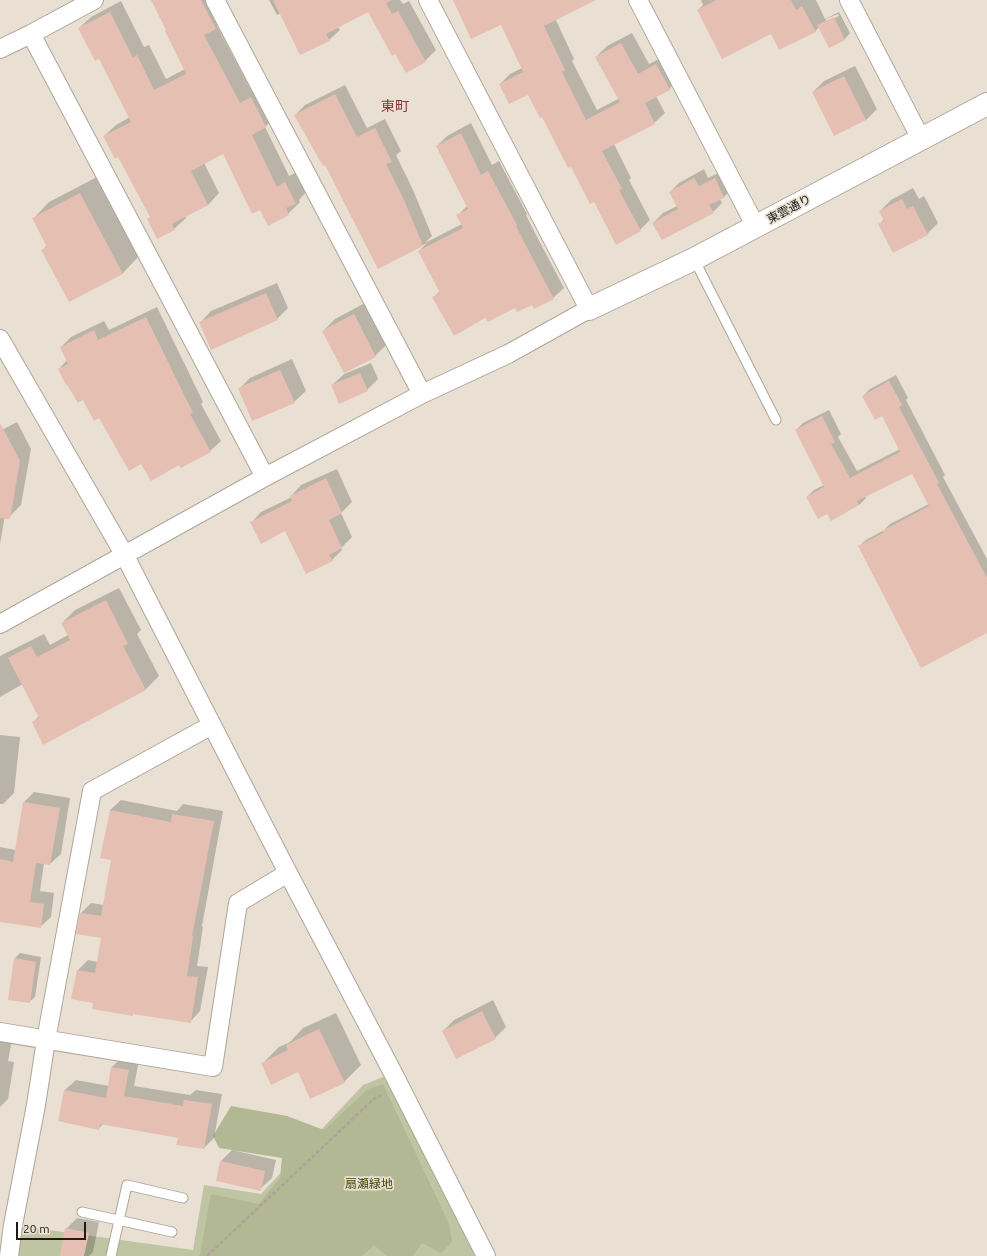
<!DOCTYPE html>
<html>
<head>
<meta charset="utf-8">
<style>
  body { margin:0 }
  #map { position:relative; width:987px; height:1256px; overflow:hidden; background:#e9e0d3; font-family:Ubuntu,sans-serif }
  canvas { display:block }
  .scale { position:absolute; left:16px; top:1222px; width:70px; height:18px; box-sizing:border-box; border:2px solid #1e1b16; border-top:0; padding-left:5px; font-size:12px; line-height:14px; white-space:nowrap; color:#1e1b16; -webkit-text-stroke:3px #e9e0d3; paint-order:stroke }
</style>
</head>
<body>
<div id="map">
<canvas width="987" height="1256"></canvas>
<div class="scale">20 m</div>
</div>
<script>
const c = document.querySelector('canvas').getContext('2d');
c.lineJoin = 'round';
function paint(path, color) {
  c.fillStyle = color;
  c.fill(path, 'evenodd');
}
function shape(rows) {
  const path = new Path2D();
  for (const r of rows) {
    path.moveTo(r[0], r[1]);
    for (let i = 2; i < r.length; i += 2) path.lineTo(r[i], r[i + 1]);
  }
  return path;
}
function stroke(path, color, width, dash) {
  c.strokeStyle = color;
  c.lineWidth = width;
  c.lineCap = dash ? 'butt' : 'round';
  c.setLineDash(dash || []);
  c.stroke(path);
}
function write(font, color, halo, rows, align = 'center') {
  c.font = font + ' Ubuntu,"Noto Sans JP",sans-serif';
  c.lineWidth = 3.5;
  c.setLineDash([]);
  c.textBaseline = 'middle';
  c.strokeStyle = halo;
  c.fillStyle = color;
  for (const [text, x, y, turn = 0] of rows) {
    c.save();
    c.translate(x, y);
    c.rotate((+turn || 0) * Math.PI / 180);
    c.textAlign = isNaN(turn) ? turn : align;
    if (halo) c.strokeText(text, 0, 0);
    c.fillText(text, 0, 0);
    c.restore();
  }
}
const green = shape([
  [393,1073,486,1256,9,1256,13,1225,193,1250,204,1185,261,1194,363,1085]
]);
const forest = shape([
  [383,1084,449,1224,452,1242,441,1253,422,1243,413,1256,387,1256,374,1245,362,1256,197,1256,200,1255,211,1194,259,1204,280,1178,282,1158,219,1148,213,1136,231,1106,287,1116,324,1130,368,1089]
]);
const shadow = shape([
  [157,0,218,0,226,17,217,26,252,92,263,87,277,115,265,127,289,176,297,172,307,191,299,200,300,202,288,214,260,209,224,153,204,163,219,193,208,205,185,216,186,218,174,229,148,219,151,216,119,156,104,136,116,125,130,117,100,58,79,28,91,17,121,1,144,47,149,45,166,79,185,69],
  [269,0,400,0,403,4,409,1,436,50,425,61,395,53,369,11,338,27,340,30,329,40,281,13,277,15],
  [454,0,541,0,554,16,574,59,572,61,597,110,620,98,596,57,607,46,632,33,649,64,667,55,679,79,669,89,656,96,665,113,654,123,614,144,631,178,629,180,650,220,640,230,594,201,571,166,528,93,500,84,510,74,522,68,501,24],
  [701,0,816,0,825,19,839,12,850,33,845,39,829,46,819,27,815,32,771,33,698,10,703,5],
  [838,14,839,16,826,22,826,19],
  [855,66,877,109,866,120,813,92,824,81],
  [345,85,367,128,385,119,401,151,396,155,413,190,432,236,425,243,462,224,458,215,467,206,437,146,447,136,471,123,492,165,499,161,527,214,526,215,534,231,564,288,553,298,532,304,515,306,486,317,433,298,440,291,419,251,427,243,378,268,325,164,295,115,305,105],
  [704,169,708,178,724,170,733,188,724,197,720,199,722,203,713,212,653,223,663,213,677,206,670,192,679,183],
  [97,177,139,256,123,273,70,301,43,250,47,245,33,219,49,202],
  [913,188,919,199,924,196,938,223,927,234,879,225,884,219,880,211,891,200],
  [277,283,288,308,277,319,200,323,211,311],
  [365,303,386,345,375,356,324,330,335,319],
  [157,307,203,402,201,404,221,441,210,451,180,464,141,463,100,417,59,369,67,360,61,347,71,337,104,321,109,330],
  [292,359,306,391,294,402,253,420,239,389,250,378],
  [371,363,378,379,367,390,332,385,344,374],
  [896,375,908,398,906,400,945,475,943,477,987,559,987,632,859,546,866,540,884,530,890,524,929,504,912,472,865,496,866,498,859,505,828,513,807,497,814,490,824,485,796,430,803,423,829,410,841,434,838,437,857,471,900,449,882,415,863,396,870,389],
  [17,422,31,449,21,505,10,516,5,515,0,544,0,431],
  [337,469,352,502,341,513,352,537,341,548,342,550,332,560,286,529,251,523,261,512,292,497,291,496,301,485],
  [119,588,141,630,137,634,159,676,146,689,44,743,33,722,39,716,23,684,0,697,0,656,44,634,50,645,68,635,62,623,75,610],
  [0,735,20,737,14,793,3,804,0,804],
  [34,792,70,798,61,854,50,864,44,863,40,891,54,893,51,917,40,927,0,921,0,847,16,850,24,802],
  [121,800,177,811,183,804,223,811,202,926,203,927,197,966,208,967,200,1011,190,1022,135,1013,132,1015,94,1003,72,998,78,970,88,960,98,962,102,937,81,913,91,903,104,905,112,860,110,810],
  [20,953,41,957,35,997,29,1002,15,958],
  [493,1000,506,1027,495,1038,443,1031,454,1020],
  [336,1013,361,1065,344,1082,262,1064,279,1047,290,1042,303,1028],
  [0,1038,12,1040,8,1061,14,1062,8,1099,0,1107],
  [122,1057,139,1060,134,1086,190,1095,196,1090,222,1094,214,1138,204,1148,179,1137,103,1124,98,1129,59,1121,65,1090,76,1080,109,1086,112,1067],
  [232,1150,276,1160,272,1178,260,1189,221,1161],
  [77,1218,99,1222,93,1252,89,1256,61,1256,66,1229]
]);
const building = shape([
  [151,0,201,0,216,29,204,35,240,103,251,97,266,127,252,135,277,187,285,182,296,204,286,208,289,215,268,226,260,210,252,214,223,154,191,171,208,205,172,224,175,230,157,239,147,219,150,217,118,157,115,159,103,136,131,122,99,59,95,61,78,28,110,12,133,58,137,55,154,90,186,74,165,31,166,30],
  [273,0,392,0,386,3,392,14,398,11,426,62,406,73,395,54,392,56,368,12,326,34,330,41,300,55],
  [453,0,596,0,544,26,565,70,562,72,586,120,620,102,595,57,621,43,638,74,656,64,670,90,645,103,655,124,602,151,622,189,619,190,641,231,616,245,594,202,590,204,571,167,568,168,542,117,540,118,528,95,509,104,499,84,523,72,501,25,471,39],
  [716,0,791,0,796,10,802,6,816,32,779,50,771,34,722,59,697,10],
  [834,17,845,40,829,48,817,25],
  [844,76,866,120,834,136,812,92],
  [335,94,357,137,375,128,392,162,386,164,404,200,423,246,378,269,325,165,323,166,294,115],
  [461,133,481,175,488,171,517,225,516,226,524,242,554,299,534,309,532,305,517,312,515,308,488,322,485,318,454,336,432,297,440,293,418,251,463,228,456,215,468,209,436,146],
  [694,178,699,186,715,178,724,198,709,205,714,213,662,240,652,223,678,209,669,192],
  [80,193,123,274,69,302,41,250,47,247,32,218],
  [902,199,907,209,913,206,928,235,893,253,878,224,884,221,879,211],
  [266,293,278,320,211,350,199,322],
  [354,314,376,357,344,373,322,331,324,331,323,330],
  [146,317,193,413,190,414,211,452,181,468,179,465,151,481,141,464,129,471,99,418,94,421,83,400,78,403,67,385,66,385,58,369,68,364,60,347,94,330,98,340],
  [280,370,295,403,252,421,238,388],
  [360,373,368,391,339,404,331,385],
  [889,381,902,405,899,407,939,483,937,484,987,578,987,633,921,668,858,546,883,533,882,531,929,506,912,474,857,501,859,505,831,521,827,514,818,519,806,497,824,487,795,430,822,416,835,442,831,444,850,478,900,452,882,416,875,420,862,396],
  [0,423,20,461,10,519,0,518],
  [326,478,342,513,329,520,342,548,329,555,333,561,306,574,285,531,261,544,250,522,292,501,290,496],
  [106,600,128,644,123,646,146,690,43,745,32,722,39,718,8,658,31,646,37,657,70,640,61,623],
  [23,802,60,808,50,865,36,863,30,902,44,904,41,928,0,922,0,859,13,862],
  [110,810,171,822,172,814,214,821,192,936,193,937,187,976,198,977,191,1023,133,1014,133,1016,92,1009,93,1003,71,999,77,970,95,973,101,938,76,934,80,913,101,916,111,860,100,858],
  [14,958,36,962,30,1003,8,1000],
  [482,1011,496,1039,456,1059,442,1031],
  [319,1029,345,1083,310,1099,298,1072,271,1085,261,1063,288,1050,286,1045],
  [111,1067,129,1070,124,1096,183,1106,184,1100,212,1104,204,1149,176,1145,178,1138,100,1124,99,1130,58,1121,64,1090,106,1098],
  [220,1161,265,1171,261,1191,216,1181],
  [65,1228,89,1233,84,1256,60,1256]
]);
const path = shape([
  [207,1256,374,1099,381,1095]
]);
const lane = shape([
  [694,259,776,420],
  [82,1212,172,1232],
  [111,1256,127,1185,183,1198]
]);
const street = shape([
  [215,0,422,394],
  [638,0,756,227],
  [849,0,921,139],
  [31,34,265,477],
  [0,49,31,34,94,0],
  [0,339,124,554,288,873,238,903,213,1067,0,1032],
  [0,624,265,477,422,394,508,354,589,309,428,0],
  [288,873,393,1073,486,1256],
  [9,1256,13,1225,36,1105,46,1040,92,791,212,725]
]);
const secondary = shape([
  [589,309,694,259,921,139,987,104]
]);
const streetNames = [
  ["東雲通り",789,209,-28]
];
const parkNames = [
  ["扇瀬緑地",369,1184]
];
const quarterNames = [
  ["東町",395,106]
];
paint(green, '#bfc4a3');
paint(forest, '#b2b794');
paint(shadow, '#0003');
paint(building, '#e6bfb3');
stroke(lane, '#aea599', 11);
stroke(street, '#aea599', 20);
stroke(secondary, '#aea599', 24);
stroke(path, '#aca49a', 2.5, [4, 2]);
stroke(lane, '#fff', 9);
stroke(street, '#fff', 18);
stroke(secondary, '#fff', 22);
write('12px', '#1e1b16', '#e9e0d3', streetNames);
write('12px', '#3c4103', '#e9e0d3', parkNames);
write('14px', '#833b35', '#e9e0d3', quarterNames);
</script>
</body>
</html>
